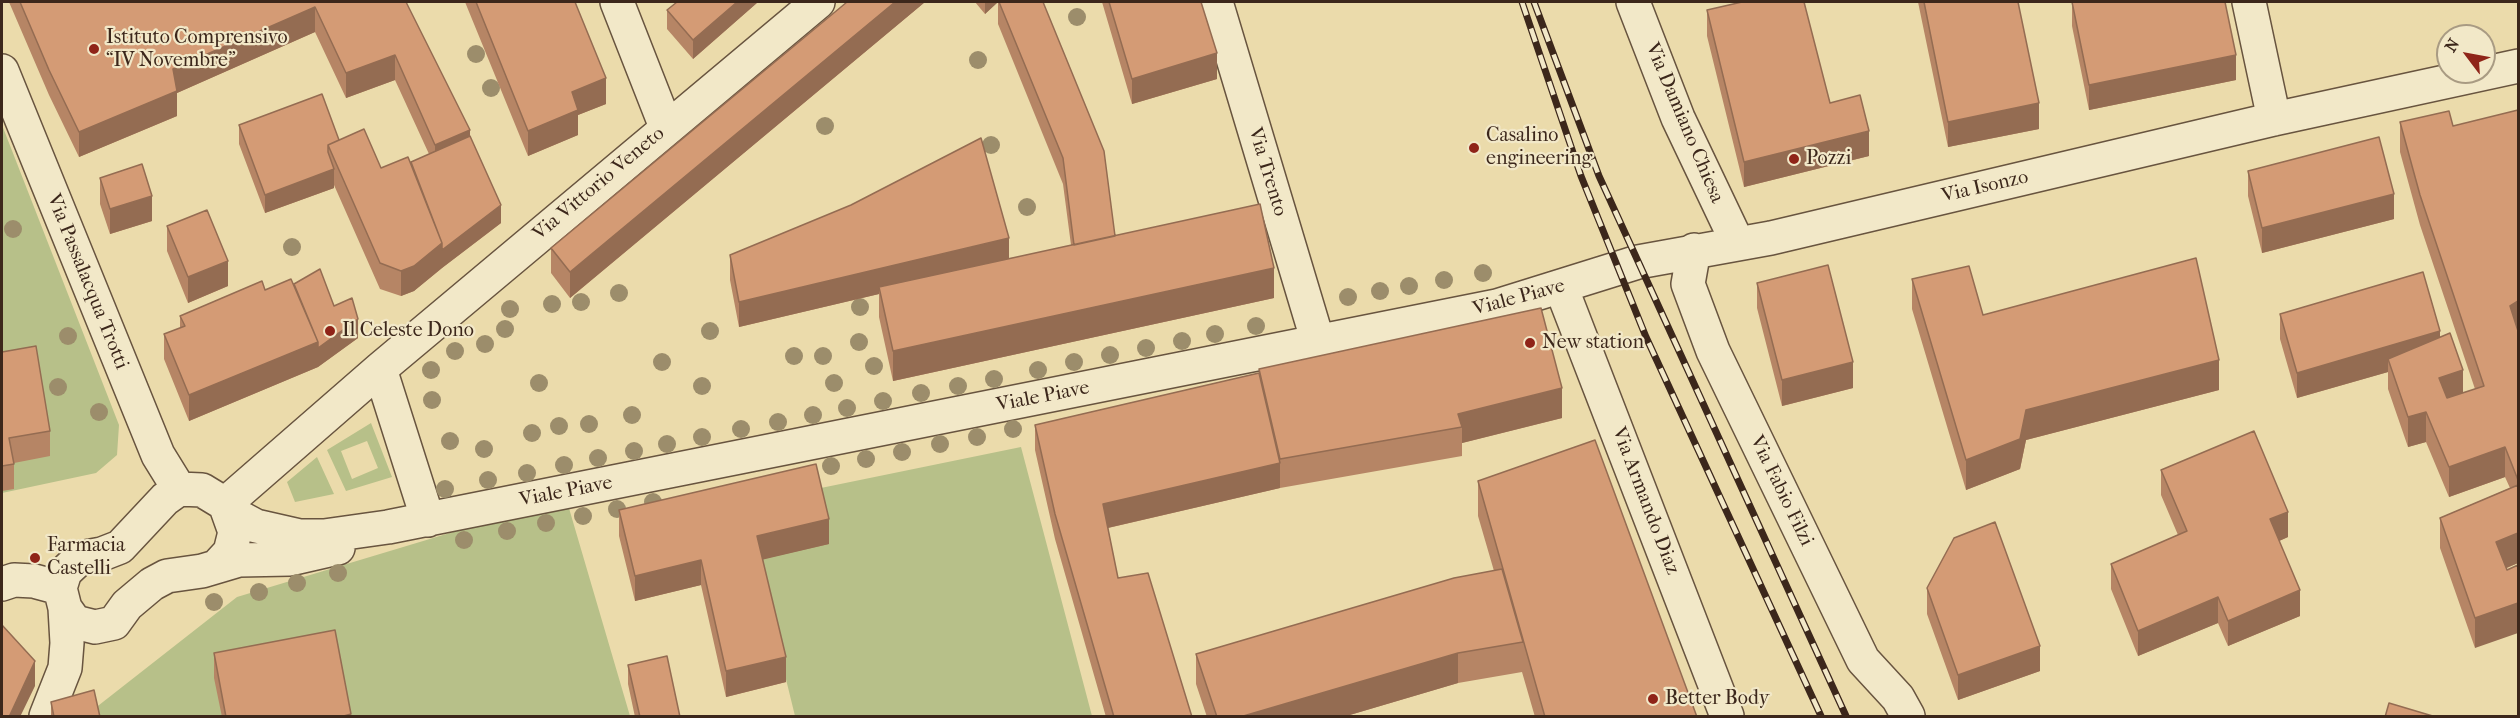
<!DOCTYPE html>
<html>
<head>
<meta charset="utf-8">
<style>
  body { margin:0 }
  #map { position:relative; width:2520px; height:718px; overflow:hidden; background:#ebdbab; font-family:"IM FELL French Canon",serif }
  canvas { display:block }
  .frame { position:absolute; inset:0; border:3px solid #3c271b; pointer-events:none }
  .north { position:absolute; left:2436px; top:24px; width:60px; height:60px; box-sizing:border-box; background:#f2e8c8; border:2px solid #a99b83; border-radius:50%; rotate:302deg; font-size:16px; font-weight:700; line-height:24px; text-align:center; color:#3c271b }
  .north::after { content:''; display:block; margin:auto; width:21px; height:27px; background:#8f2418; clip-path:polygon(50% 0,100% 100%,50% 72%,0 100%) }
</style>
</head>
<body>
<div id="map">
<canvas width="2520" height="718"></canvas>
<div class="frame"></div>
<div class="north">N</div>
</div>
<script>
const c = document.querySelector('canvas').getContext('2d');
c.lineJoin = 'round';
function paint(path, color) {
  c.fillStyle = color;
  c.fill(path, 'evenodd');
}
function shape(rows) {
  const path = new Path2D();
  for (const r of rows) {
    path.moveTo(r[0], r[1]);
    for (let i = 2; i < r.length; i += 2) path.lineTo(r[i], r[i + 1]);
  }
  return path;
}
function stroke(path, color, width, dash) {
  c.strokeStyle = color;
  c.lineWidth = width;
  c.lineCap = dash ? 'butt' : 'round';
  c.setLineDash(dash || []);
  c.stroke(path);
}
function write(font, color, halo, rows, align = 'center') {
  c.font = font + ' "IM FELL French Canon",serif';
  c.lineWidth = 4.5;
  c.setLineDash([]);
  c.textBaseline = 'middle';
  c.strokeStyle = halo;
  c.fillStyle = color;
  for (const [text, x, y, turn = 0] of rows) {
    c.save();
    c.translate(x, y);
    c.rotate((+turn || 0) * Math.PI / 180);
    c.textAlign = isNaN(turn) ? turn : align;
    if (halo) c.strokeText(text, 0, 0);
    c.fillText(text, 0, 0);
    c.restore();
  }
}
const green = shape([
  [2,125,119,425,117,455,96,473,2,493],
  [371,423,392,477,346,491,327,450],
  [367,441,378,468,352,479,341,451],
  [1021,447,1092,716,795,716,757,561,816,489],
  [317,457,334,494,295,502,287,482],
  [566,498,630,716,96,716,94,709,237,597]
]);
const minor = shape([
  [617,2,666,127],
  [1216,2,1318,342],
  [1633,2,1678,118,1737,242],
  [2249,2,2274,119],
  [2,71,158,455,179,489],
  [1694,250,1688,284,1713,351,1863,660,1898,698,1908,716],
  [1561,287,1727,716],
  [380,369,428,520],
  [225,504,380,369,818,2],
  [228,511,256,526,300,536,324,536,388,527,1497,306,1638,262,1771,238,2274,119,2518,66],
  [218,565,230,552,235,532,225,504,202,490,179,489,165,499,120,547,102,554,80,558,65,572,60,588,65,608,75,622,95,627,114,623,127,605,152,584,167,576,202,571,239,560,290,559,338,548],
  [2,584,14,580,34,581,60,588],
  [46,716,65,668,67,643,65,608]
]);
const rail = shape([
  [1522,2,1581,176,1646,337,1821,716],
  [1534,2,1599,176,1846,716]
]);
const trees = [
  [1077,17],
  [476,54],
  [978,60],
  [491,88],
  [825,126],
  [991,145],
  [1027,207],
  [13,229],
  [292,247],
  [1483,273],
  [1444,280],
  [1409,286],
  [1380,291],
  [619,293],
  [1348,297],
  [581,302],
  [552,304],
  [860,307],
  [510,309],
  [1256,326],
  [505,329],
  [710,331],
  [1215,334],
  [68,336],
  [1182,341],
  [859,342],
  [485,344],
  [1146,348],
  [455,351],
  [1110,355],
  [794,356],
  [823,356],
  [662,362],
  [1074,362],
  [874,366],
  [431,370],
  [1038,370],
  [994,379],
  [539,383],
  [834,383],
  [702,386],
  [958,386],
  [58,387],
  [921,393],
  [432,400],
  [883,401],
  [847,408],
  [99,412],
  [632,415],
  [813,415],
  [778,422],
  [589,424],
  [559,426],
  [741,429],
  [1013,429],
  [532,433],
  [702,437],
  [977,437],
  [450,441],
  [667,444],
  [940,444],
  [484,449],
  [634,451],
  [902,452],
  [598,458],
  [866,459],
  [564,465],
  [831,466],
  [527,473],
  [488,480],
  [445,489],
  [653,502],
  [617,509],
  [583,516],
  [546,523],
  [507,531],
  [464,540],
  [338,573],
  [297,583],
  [259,592],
  [214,602]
];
const wall = shape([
  [9,2,406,2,470,136,501,223,442,268,414,291,401,296,380,289,334,185,334,188,265,213,239,144,239,125,339,140,381,168,411,162,429,154,395,80,346,98,315,32,177,93,177,116,79,157,49,95],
  [465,2,575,2,606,104,578,115,578,135,528,156],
  [677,2,758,2,693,59,667,29,667,10],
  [847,2,925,2,570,298,551,273,551,248],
  [975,2,998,2,985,14],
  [998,2,1043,2,1115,236,1274,298,893,381,879,317,879,294,739,327,730,280,730,255,1009,259,1071,245,1063,184,998,24],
  [1102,2,1201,2,1217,79,1132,104],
  [1918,2,2018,2,2039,129,1948,147],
  [2072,2,2236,80,2089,110,2072,26],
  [1707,10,1830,103,1869,156,1744,187,1707,36],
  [2518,110,2518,563,2507,568,2475,648,2440,548,2440,518,2510,488,2505,477,2449,497,2426,442,2408,447,2388,389,2388,372,2297,398,2280,339,2280,314,2440,337,2463,393,2475,389,2420,225,2400,152,2400,122,2453,126],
  [2248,171,2394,219,2262,253,2248,196],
  [100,178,152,221,110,234,100,204],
  [167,226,228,286,188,303,167,251],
  [1912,279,1983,315,2219,390,2026,440,2020,469,1966,490,1912,309],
  [1757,283,1853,388,1782,406,1757,308],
  [294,284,334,306,358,338,318,367,189,421,164,359,164,334,180,328,180,316,265,290],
  [2,352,50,431,50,456,14,463,14,489,2,491],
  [1259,369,1562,418,1462,443,1462,456,1280,488,1108,528,1118,578,1192,717,1106,717,1055,539,1035,450,1035,425,1259,373],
  [2161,470,2288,537,2279,541,2300,616,2228,646,2218,623,2138,656,2111,589,2111,564,2178,535,2161,495],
  [1478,481,1697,717,1535,717,1522,672,1458,683,1343,717,1207,717,1196,684,1196,654,1494,571,1478,516],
  [619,510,829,544,763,559,786,682,726,697,701,585,635,601,619,536],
  [1927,588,2040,671,1958,700,1927,614],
  [214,653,351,714,351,717,222,717,214,678],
  [628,665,680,717,635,717,628,684],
  [51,702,100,717,51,717]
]);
const shadedWall = shape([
  [737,2,758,2,693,59,693,40],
  [895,2,925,2,570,298,570,272],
  [985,2,998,2,985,14],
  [315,7,315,32,177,93,177,116,79,157,79,132,173,69],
  [1217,53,1217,79,1132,104,1132,79],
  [395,55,395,80,346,98,346,73],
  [2236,55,2236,80,2089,110,2089,85],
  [606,78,606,104,578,115,578,135,528,156,528,131,572,92],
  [2039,103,2039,129,1948,147,1948,122],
  [470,130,470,155,435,170,435,145],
  [1869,131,1869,156,1744,187,1744,162],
  [334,169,334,188,265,213,265,195],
  [2394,194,2394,219,2262,253,2262,228],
  [152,196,152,221,110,234,110,209],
  [501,205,501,223,442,268,414,291,401,296,401,271],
  [1009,238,1009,263,879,287,879,294,739,327,739,302],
  [228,261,228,286,188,303,188,277],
  [1274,268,1274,298,893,381,893,351],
  [2518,301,2518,331,2510,306],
  [358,319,358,338,318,367,189,421,189,395],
  [2440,331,2440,357,2388,359,2388,372,2297,398,2297,373],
  [2219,360,2219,390,2026,440,2020,469,1966,490,1966,460,2026,410],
  [1853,362,1853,388,1782,406,1782,380],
  [2463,370,2463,400,2439,408,2439,378],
  [1562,388,1562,418,1462,443,1462,427,1458,414],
  [2426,412,2426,442,2408,447,2408,417],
  [2505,447,2505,477,2449,497,2449,467],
  [1280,463,1280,488,1103,529,1103,504],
  [2288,512,2288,537,2270,545,2270,519],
  [829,519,829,544,757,561,757,536],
  [2518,533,2518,563,2496,572,2496,542],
  [701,560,701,585,635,601,635,576],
  [2300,590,2300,616,2228,646,2228,621],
  [2218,597,2218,623,2138,656,2138,631],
  [2518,603,2518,633,2475,648,2475,618],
  [2040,646,2040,671,1958,700,1958,675],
  [1458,653,1458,683,1343,717,1240,717],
  [786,657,786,682,726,697,726,671],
  [35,661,35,686,20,717,9,717]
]);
const building = shape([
  [20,2,406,2,470,130,435,145,395,55,346,73,315,7,173,69,177,91,79,132,49,70,20,2],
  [476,2,575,2,606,78,572,92,578,110,528,131,476,2],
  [677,2,737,2,693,40,667,10,677,2],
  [847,2,895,2,570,272,551,248,847,2],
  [999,2,1043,2,1104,151,1115,236,1074,245,1063,158,999,2],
  [1109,2,1201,2,1217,53,1132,79,1109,2],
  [1742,2,1804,2,1830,103,1860,95,1869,131,1744,162,1707,10,1742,2],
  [1924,2,2018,2,2039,103,1948,122,1924,2],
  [2072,2,2225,2,2236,55,2089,85,2072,2],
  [322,94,339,140,328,145,328,152,334,169,265,195,239,125,322,94],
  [2518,110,2518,301,2510,306,2518,331,2518,480,2505,447,2449,467,2426,412,2408,417,2388,359,2450,333,2463,370,2439,378,2447,398,2484,386,2420,195,2400,122,2449,111,2453,126,2518,110],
  [364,129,381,168,408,157,442,243,414,266,401,271,380,263,328,145,364,129],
  [470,136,501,205,442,250,442,243,411,162,470,136],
  [2379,137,2394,194,2262,228,2248,171,2379,137],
  [981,138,1009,238,739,302,730,255,851,205,981,138],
  [142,164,152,196,110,209,100,178,142,164],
  [1260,204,1274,268,893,351,879,287,1260,204],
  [207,210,228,261,188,277,167,226,207,210],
  [2196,258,2219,360,2026,410,2020,439,1966,460,1912,279,1969,266,1983,315,2196,258],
  [1828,265,1853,362,1782,380,1757,283,1828,265],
  [320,269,334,306,352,298,358,319,318,348,318,342,294,284,320,269],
  [2423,272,2440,331,2297,373,2280,314,2423,272],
  [291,279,318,342,189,395,164,334,185,326,180,316,262,281,265,290,291,279],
  [1541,308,1562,388,1458,414,1462,427,1280,459,1259,369,1541,308],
  [36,346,50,431,9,438,14,464,2,466,2,352,36,346],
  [1259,373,1280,463,1103,504,1118,578,1148,573,1192,717,1114,717,1055,514,1035,425,1259,373],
  [2254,431,2288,512,2270,519,2300,590,2228,621,2218,597,2138,631,2111,564,2187,531,2161,470,2254,431],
  [1595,440,1697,717,1545,717,1478,481,1595,440],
  [816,464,829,519,757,536,786,657,726,671,701,560,635,576,619,510,816,464],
  [2518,485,2518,533,2496,542,2507,570,2518,565,2518,603,2475,618,2440,518,2518,485],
  [1995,522,2040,646,1958,675,1927,588,1954,538,1995,522],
  [1502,569,1523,642,1458,653,1240,717,1217,717,1196,654,1454,578,1502,569],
  [2,625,35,661,9,717,2,717,2,625],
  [335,630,351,714,340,717,226,717,214,653,335,630],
  [667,656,680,717,640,717,628,665,667,656],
  [94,690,100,717,54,717,51,702,94,690],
  [2389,703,2436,717,2385,717,2389,703]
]);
const markers = [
  [94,49,6,"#8f2418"],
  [1474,148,6,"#8f2418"],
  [1794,159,6,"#8f2418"],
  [330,331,6,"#8f2418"],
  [1530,343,6,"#8f2418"],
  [35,558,6,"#8f2418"],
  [1653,699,6,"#8f2418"]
];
const poiNames = [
  ["Istituto Comprensivo",106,38],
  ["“IV Novembre”",106,61],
  ["Casalino",1486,136],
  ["engineering",1486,159],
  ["Pozzi",1806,159],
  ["Il Celeste Dono",342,331],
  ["New station",1542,343],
  ["Farmacia",47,546],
  ["Castelli",47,569],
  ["Better Body",1665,699]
];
const streetNames = [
  ["Via Damiano Chiesa",1684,123,67],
  ["Via Trento",1267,172,73],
  ["Via Vittorio Veneto",599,184,-40],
  ["Via Isonzo",1985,187,-13],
  ["Via Passalacqua Trotti",87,282,68],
  ["Viale Piave",1519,298,-15],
  ["Viale Piave",1043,397,-11],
  ["Via Fabio Filzi",1781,491,64],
  ["Viale Piave",566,492,-11],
  ["Via Armando Diaz",1645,501,69]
];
paint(green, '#b7c089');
stroke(minor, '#68543f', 36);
stroke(minor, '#f2e8c8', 33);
stroke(rail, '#3c271b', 7);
stroke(rail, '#f2e8c8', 4.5, [14]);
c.fillStyle = '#9c8d6b';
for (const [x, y] of trees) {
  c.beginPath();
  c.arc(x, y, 9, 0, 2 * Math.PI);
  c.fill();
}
paint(wall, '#b68565');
paint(shadedWall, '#946c52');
paint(building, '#d49b75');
stroke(building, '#946c52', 1.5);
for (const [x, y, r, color] of markers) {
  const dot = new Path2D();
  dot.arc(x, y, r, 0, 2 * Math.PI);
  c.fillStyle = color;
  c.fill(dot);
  stroke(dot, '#f2e8c8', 2);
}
write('20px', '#3c271b', '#f2e8c8', poiNames, 'left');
write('20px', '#3c271b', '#f2e8c8', streetNames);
</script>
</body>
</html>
